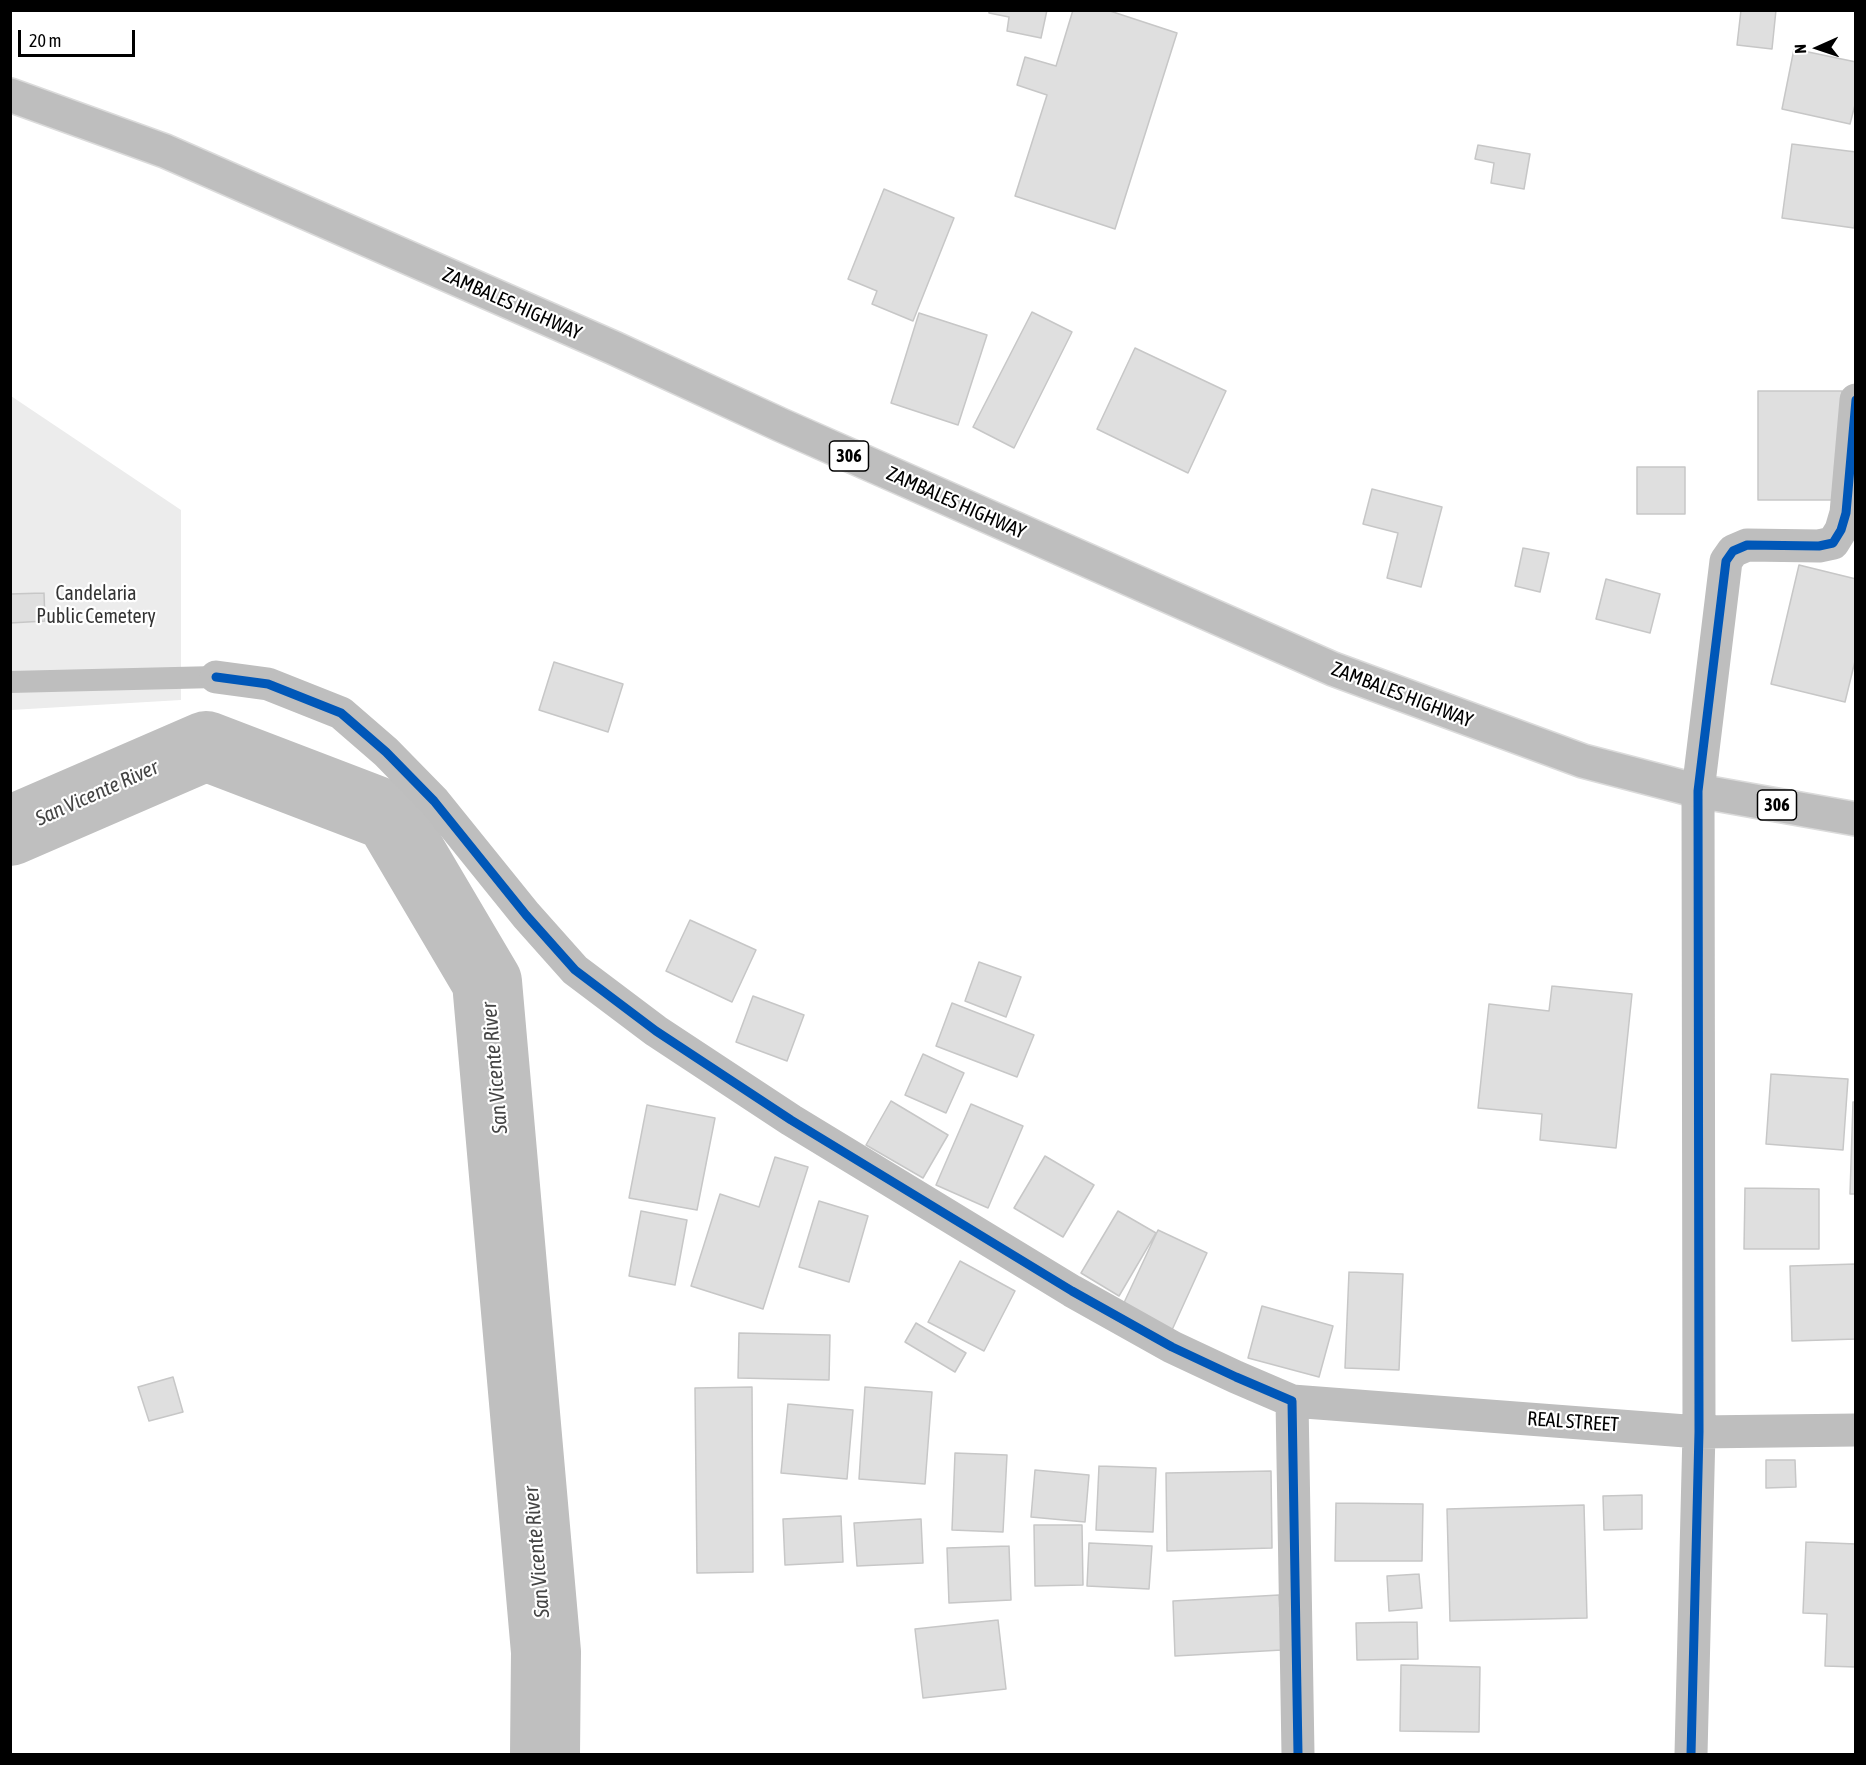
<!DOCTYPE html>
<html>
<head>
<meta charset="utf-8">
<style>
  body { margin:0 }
  #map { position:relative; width:1866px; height:1765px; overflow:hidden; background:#fff; font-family:"Asap Condensed",sans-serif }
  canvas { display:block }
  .frame { position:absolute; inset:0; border:12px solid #000; pointer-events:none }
  .north { position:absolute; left:1788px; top:18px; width:60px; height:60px; -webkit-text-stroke:4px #fff; paint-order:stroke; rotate:267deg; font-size:16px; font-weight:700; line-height:24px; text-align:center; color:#000 }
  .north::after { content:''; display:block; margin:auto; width:21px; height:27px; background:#000; clip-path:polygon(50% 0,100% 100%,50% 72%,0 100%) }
  .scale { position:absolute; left:18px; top:30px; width:117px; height:27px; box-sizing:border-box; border:3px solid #000; border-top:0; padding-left:8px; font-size:18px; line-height:21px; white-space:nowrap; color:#000; -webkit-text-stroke:4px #fff; paint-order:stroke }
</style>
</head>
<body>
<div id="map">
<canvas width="1866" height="1765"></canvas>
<div class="frame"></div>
<div class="north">N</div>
<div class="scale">20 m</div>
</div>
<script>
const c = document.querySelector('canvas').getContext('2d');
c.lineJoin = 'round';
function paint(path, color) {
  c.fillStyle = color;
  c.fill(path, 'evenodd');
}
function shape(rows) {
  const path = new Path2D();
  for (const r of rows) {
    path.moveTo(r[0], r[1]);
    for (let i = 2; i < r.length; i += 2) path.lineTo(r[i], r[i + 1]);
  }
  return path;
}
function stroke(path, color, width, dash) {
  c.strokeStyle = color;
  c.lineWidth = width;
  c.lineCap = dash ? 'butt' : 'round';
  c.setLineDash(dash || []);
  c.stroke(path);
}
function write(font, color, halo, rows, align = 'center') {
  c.font = font + ' "Asap Condensed",sans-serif';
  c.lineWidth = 4.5;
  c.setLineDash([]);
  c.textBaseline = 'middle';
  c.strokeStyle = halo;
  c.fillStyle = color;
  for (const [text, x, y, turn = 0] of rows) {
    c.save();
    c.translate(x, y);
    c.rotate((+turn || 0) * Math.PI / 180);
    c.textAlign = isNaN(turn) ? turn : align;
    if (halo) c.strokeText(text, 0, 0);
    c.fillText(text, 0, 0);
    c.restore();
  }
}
const green = shape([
  [11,396,181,510,181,700,11,710]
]);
const river = shape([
  [10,831,206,746,389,816,487,982,546,1652,545,1754]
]);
const building = shape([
  [989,10,1047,10,1041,38,1007,31,1009,17,989,13,989,10],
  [1073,10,1107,10,1177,33,1115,229,1015,196,1047,95,1017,85,1025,57,1056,66,1073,10],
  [1741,10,1776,10,1772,49,1737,45,1741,10],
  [1794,49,1856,62,1856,101,1850,124,1782,109,1794,49],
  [1792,144,1856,152,1856,214,1854,228,1782,218,1792,144],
  [1478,145,1530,154,1524,189,1491,183,1494,163,1475,159,1478,145],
  [884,189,954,218,913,321,872,304,877,291,848,279,884,189],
  [1032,312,1072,332,1014,448,973,427,1032,312],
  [919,313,987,335,958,425,891,403,919,313],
  [1135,348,1226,391,1188,473,1097,429,1135,348],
  [1758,391,1842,391,1842,500,1758,500,1758,391],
  [1637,467,1685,467,1685,514,1637,514,1637,467],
  [1372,489,1442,507,1421,587,1387,578,1398,533,1363,524,1372,489],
  [1523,548,1549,553,1540,592,1515,586,1523,548],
  [1799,565,1856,579,1856,657,1845,702,1771,684,1799,565],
  [1606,579,1660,594,1650,633,1596,619,1606,579],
  [44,593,45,621,10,623,10,594,44,593],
  [554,662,623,684,608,732,539,710,554,662],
  [690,920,756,950,732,1002,666,971,690,920],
  [979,962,1021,977,1006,1017,965,1001,979,962],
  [1552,986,1632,994,1616,1148,1540,1140,1542,1114,1478,1108,1489,1004,1549,1011,1552,986],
  [753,996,804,1015,787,1061,736,1042,753,996],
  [952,1003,1034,1035,1017,1077,936,1046,952,1003],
  [923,1054,964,1073,946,1113,905,1095,923,1054],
  [1771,1074,1848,1079,1843,1150,1766,1144,1771,1074],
  [891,1101,948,1135,923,1178,866,1145,891,1101],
  [1853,1102,1856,1102,1856,1194,1850,1194,1853,1102],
  [971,1104,1023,1126,988,1208,936,1185,971,1104],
  [647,1105,715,1118,697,1210,629,1198,647,1105],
  [1045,1156,1094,1185,1063,1237,1014,1208,1045,1156],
  [775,1157,808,1167,763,1309,691,1286,720,1194,759,1207,775,1157],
  [1745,1188,1819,1189,1819,1249,1744,1249,1745,1188],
  [819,1201,868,1216,849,1282,799,1267,819,1201],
  [641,1211,687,1220,675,1285,629,1276,641,1211],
  [1118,1211,1156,1233,1119,1296,1081,1273,1118,1211],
  [1158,1230,1207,1253,1172,1330,1122,1307,1158,1230],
  [960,1261,1015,1291,984,1351,928,1322,960,1261],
  [1856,1264,1856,1339,1792,1341,1790,1266,1856,1264],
  [1349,1272,1403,1274,1399,1370,1345,1368,1349,1272],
  [1262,1306,1333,1326,1319,1377,1248,1358,1262,1306],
  [916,1323,966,1353,955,1372,905,1342,916,1323],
  [739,1333,830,1335,829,1380,738,1378,739,1333],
  [173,1377,183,1412,149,1421,138,1387,173,1377],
  [752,1387,753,1572,697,1573,695,1388,752,1387],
  [865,1387,932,1392,925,1484,859,1479,865,1387],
  [788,1404,853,1410,847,1479,781,1473,788,1404],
  [955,1453,1007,1455,1003,1532,952,1530,955,1453],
  [1766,1460,1795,1460,1796,1487,1766,1488,1766,1460],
  [1099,1466,1156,1468,1153,1532,1096,1530,1099,1466],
  [1035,1470,1089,1475,1085,1522,1031,1517,1035,1470],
  [1271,1471,1272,1548,1167,1551,1166,1473,1271,1471],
  [1642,1495,1642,1529,1604,1530,1603,1496,1642,1495],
  [1336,1503,1423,1504,1422,1561,1335,1561,1336,1503],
  [1584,1505,1587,1618,1450,1621,1447,1509,1584,1505],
  [841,1516,843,1562,785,1565,783,1519,841,1516],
  [921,1519,923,1563,857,1566,854,1523,921,1519],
  [1034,1525,1082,1525,1083,1585,1035,1586,1034,1525],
  [1806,1542,1856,1544,1856,1667,1825,1666,1827,1614,1803,1613,1806,1542],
  [1089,1543,1152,1546,1149,1589,1087,1586,1089,1543],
  [1009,1546,1011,1600,949,1603,947,1548,1009,1546],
  [1419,1574,1422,1608,1389,1611,1387,1576,1419,1574],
  [1279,1595,1282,1650,1175,1656,1173,1601,1279,1595],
  [998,1620,1006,1689,923,1698,915,1629,998,1620],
  [1417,1622,1418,1659,1357,1660,1356,1623,1417,1622],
  [1401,1665,1480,1667,1479,1732,1400,1731,1401,1665]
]);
const lane = shape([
  [10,682,216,677]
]);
const street = shape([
  [216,677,268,684,341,713,386,752,434,801,526,915,575,970,656,1031,791,1120,1072,1291,1172,1347,1236,1377,1292,1401,1298,1754],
  [1292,1401,1699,1432,1856,1430],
  [1691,1754,1699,1432,1698,791,1726,561,1733,551,1747,545,1819,546,1833,543,1841,530,1846,513,1856,400]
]);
const primary = shape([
  [10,95,165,151,614,348,781,425,1333,669,1583,761,1698,791,1856,819]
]);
const cycleway = shape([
  [216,677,268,684,341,713,386,752,434,801,526,915,575,970,656,1031,791,1120,1072,1291,1172,1347,1236,1377,1292,1401,1298,1754],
  [1691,1754,1699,1432,1698,791,1726,561,1733,551,1747,545,1819,546,1833,543,1841,530,1846,513,1856,400]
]);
const shields = [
  [849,456,39],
  [1777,805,39]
];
const shieldNames = [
  ["306",849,456],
  ["306",1777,805]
];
const streetNames = [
  ["ZAMBALES HIGHWAY",512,304,24],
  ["ZAMBALES HIGHWAY",956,503,24],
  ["ZAMBALES HIGHWAY",1402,695,21],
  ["REAL STREET",1573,1422,4]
];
const parkNames = [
  ["Candelaria",96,594],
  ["Public Cemetery",96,617]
];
const waterNames = [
  ["San Vicente River",97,793,-24],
  ["San Vicente River",495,1068,-95],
  ["San Vicente River",537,1552,-95]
];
paint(green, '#ececec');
stroke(river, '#bfbfbf', 70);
paint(building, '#dfdfdf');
stroke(building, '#c7c7c7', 1.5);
stroke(primary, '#dbdbdb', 36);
stroke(lane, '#bebebe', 22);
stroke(street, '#bebebe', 33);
stroke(primary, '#bebebe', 33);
stroke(cycleway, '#0057b8', 9);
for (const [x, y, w] of shields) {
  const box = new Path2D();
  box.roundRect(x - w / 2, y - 15, w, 30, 4.5);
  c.fillStyle = '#fff';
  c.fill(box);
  stroke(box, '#000', 1.5);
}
write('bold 18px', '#000', null, shieldNames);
write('20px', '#000', '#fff', streetNames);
write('20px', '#333', '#fff', parkNames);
write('italic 21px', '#444', '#fff', waterNames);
</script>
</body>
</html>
